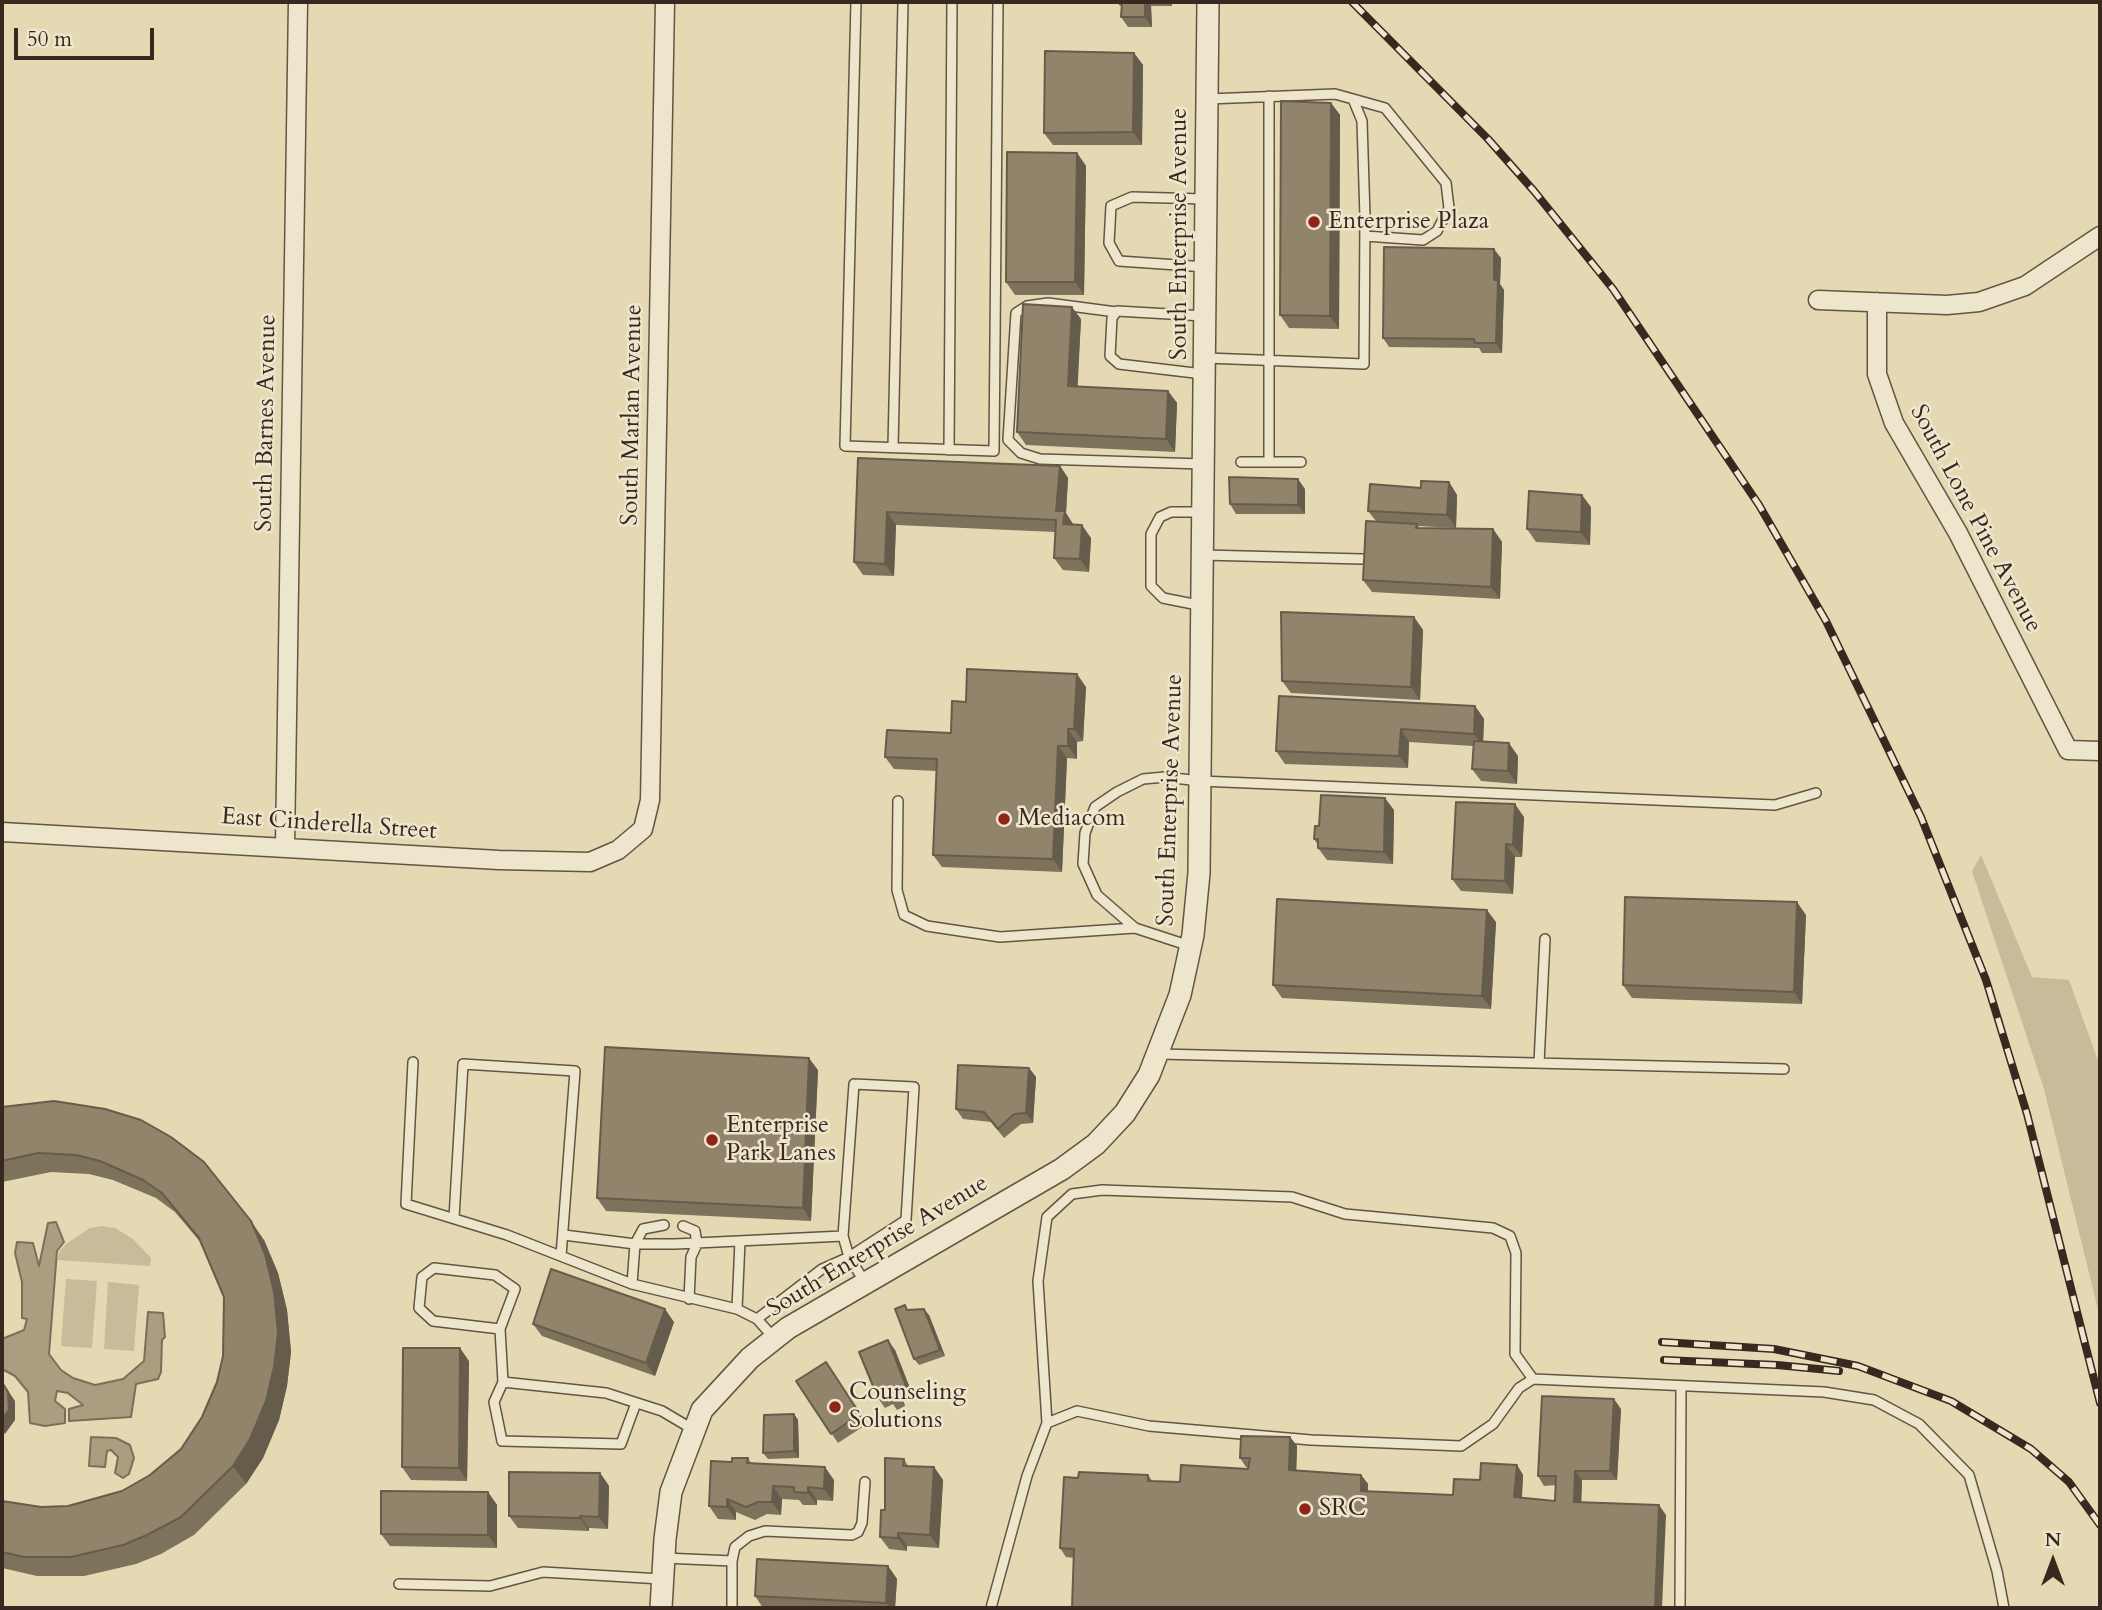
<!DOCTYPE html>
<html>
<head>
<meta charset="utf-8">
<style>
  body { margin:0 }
  #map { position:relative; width:2102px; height:1610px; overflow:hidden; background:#e4d9b2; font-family:Cardo,serif }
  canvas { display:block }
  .frame { position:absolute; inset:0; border:4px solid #38281f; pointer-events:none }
  .north { position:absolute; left:2018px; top:1526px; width:70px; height:70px; -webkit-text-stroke:5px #ede6cd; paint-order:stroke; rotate:0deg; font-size:19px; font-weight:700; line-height:28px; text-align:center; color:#38281f }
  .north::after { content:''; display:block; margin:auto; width:24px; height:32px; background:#38281f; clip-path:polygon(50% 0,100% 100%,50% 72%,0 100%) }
  .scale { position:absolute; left:14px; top:28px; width:140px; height:32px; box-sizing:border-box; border:4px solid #38281f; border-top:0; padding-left:9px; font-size:21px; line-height:24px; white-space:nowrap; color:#38281f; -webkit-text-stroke:5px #ede6cd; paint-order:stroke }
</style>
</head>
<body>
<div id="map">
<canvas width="2102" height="1610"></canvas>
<div class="frame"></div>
<div class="north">N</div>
<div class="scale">50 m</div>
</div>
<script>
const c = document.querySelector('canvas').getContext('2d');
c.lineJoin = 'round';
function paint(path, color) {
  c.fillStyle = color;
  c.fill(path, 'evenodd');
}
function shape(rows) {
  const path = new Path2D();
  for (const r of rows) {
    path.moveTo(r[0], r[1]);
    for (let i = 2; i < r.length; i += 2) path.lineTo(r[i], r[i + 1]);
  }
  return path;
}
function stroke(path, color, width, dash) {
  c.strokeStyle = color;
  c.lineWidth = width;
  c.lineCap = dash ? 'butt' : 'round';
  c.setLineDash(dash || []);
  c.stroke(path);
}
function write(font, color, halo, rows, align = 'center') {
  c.font = font + ' Cardo,serif';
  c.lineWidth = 5;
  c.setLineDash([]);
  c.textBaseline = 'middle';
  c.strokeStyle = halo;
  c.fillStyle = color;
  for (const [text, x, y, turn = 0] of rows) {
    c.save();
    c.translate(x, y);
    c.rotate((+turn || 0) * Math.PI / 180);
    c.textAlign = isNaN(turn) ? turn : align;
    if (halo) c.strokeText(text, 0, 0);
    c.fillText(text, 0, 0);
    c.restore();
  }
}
const green = shape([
  [1981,855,2032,977,2069,980,2100,1066,2100,1318,2044,1089,1972,871],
  [102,1226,115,1228,133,1239,151,1258,150,1266,58,1260,59,1252,66,1244,90,1228],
  [66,1279,97,1281,92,1348,61,1346],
  [108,1282,139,1285,134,1351,104,1349]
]);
const water = shape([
  [56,1222,64,1242,57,1251,49,1354,61,1370,73,1378,95,1385,123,1379,144,1361,148,1312,163,1313,165,1337,162,1340,161,1372,158,1379,136,1384,131,1417,69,1421,69,1409,83,1405,68,1393,57,1391,55,1401,65,1409,65,1423,45,1426,30,1423,28,1392,15,1376,2,1369,2,1339,24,1330,27,1319,22,1318,22,1282,15,1253,17,1242,33,1243,39,1266,48,1223,56,1222],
  [91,1437,116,1438,130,1445,134,1458,129,1474,123,1478,115,1473,118,1457,111,1450,107,1451,105,1467,89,1466,91,1437]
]);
const service = shape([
  [856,2,845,446,994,451,998,2],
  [1269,96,1269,462],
  [1353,99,1385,108,1446,183,1449,208,1437,231,1423,240,1365,236],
  [1205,199,1132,197,1111,206,1109,243,1119,261,1206,267],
  [1116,312,1048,303,1027,306,1016,313,1008,440,1021,453,1040,459,1203,464],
  [1206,358,1364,364,1365,217,1362,121,1353,99,1335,94,1208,99],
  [1203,374,1119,364,1110,356,1112,318,1117,311,1204,316],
  [893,447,903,2],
  [949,450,952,2],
  [1241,462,1301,462],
  [1202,512,1171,512,1160,517,1151,534,1151,586,1163,598,1203,606],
  [1203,555,1362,559],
  [898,801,897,890,904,915,927,926,1000,937,1135,928],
  [1190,946,1135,928,1097,895,1083,864,1085,833,1095,807,1117,792,1143,779,1165,777,1200,781,1775,805,1816,793],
  [1159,1054,1784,1069],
  [413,1062,406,1204,507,1235,632,1284,737,1309,757,1319],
  [1539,1063,1545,939],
  [854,1084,914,1087,906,1220,849,1257,843,1236,854,1084],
  [454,1218,463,1064,575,1071,561,1256],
  [683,1226,695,1231,697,1244,691,1257,689,1299],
  [564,1235,635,1244,675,1244,843,1236],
  [632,1284,635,1244,643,1229,664,1225],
  [737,1309,740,1241],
  [500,1329,433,1321,419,1308,422,1277,434,1268,495,1275,515,1289,500,1329,503,1382],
  [774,1338,757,1319,822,1269,849,1257,866,1284],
  [636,1403,621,1444,502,1441,494,1402,503,1382,606,1393,662,1411,694,1430],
  [1047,1423,1038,1281,1047,1217,1072,1194,1102,1190,1292,1197,1345,1214,1493,1228,1510,1236,1516,1253,1515,1354,1533,1379],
  [664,1558,732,1561,735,1547,749,1536,765,1531,852,1535,858,1532,862,1523,865,1482],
  [399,1584,490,1586,543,1572,661,1579],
  [732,1608,732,1561],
  [991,1608,1027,1476,1047,1423,1077,1411,1149,1426,1311,1440,1461,1446,1493,1424,1519,1388,1533,1379,1824,1392,1874,1400,1919,1424,1969,1475,1997,1571,2004,1608],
  [1680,1608,1681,1387]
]);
const minor = shape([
  [1818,300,1947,305,1979,302,2025,286,2100,236],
  [1877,302,1877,374,1894,423,1958,533,2068,750,2100,751],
  [2,832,499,860,590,862,618,850,643,829,650,800,665,2],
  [285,846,298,2]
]);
const tertiary = shape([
  [661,1608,665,1539,671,1492,702,1410,750,1358,788,1328,1062,1169,1096,1144,1125,1113,1149,1075,1180,995,1193,935,1199,873,1208,2]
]);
const rail = shape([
  [1352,2,1488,139,1534,191,1613,289,1759,505,1826,621,1921,817,1986,980,2027,1114,2100,1403],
  [1662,1342,1774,1349,1858,1366,1951,1401,2031,1449,2069,1482,2100,1525],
  [1664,1360,1777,1365,1839,1371]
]);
const wall = shape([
  [1117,2,1172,2,1172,6,1151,6,1152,27,1128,27,1121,17,1122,6,1120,6],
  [1134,53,1143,65,1142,145,1053,145,1044,133],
  [1331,103,1340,115,1339,329,1289,328,1280,315],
  [1077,153,1086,166,1084,295,1015,295,1006,282],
  [1501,258,1500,284,1504,290,1502,353,1482,353,1479,348,1389,347,1383,338],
  [1081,319,1077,386,1168,391,1177,403,1175,452,1026,445,1017,432],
  [858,458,1060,466,1068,478,1066,513,1073,524,1091,538,1089,572,1063,570,1054,558,1055,532,896,525,894,576,863,575,854,562],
  [1449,482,1457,495,1456,528,1418,526,1420,528,1493,529,1502,542,1500,599,1372,592,1363,580,1376,521,1368,511,1421,488],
  [1305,489,1305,514,1236,514,1230,504],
  [1591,507,1590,545,1536,542,1527,529],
  [1414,617,1423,630,1420,700,1291,693,1282,681],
  [1086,687,1083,741,1077,742,1077,759,1067,758,1062,872,942,867,933,855,937,771,894,769,885,757,951,733,966,702],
  [1475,706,1484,719,1483,742,1518,756,1517,784,1481,781,1472,769,1473,746,1409,742,1408,768,1285,764,1276,751],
  [1394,810,1393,864,1327,860,1318,848,1318,845,1314,839,1319,826],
  [1524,817,1522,857,1515,857,1513,894,1461,891,1452,879],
  [1806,915,1802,1004,1632,998,1623,985],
  [1496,922,1491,1009,1282,998,1273,985],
  [1029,1068,1036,1077,1033,1123,1021,1124,1004,1138,991,1122,963,1119,956,1109],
  [818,1070,811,1221,606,1211,597,1198],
  [2,1107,264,1240,278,1273,287,1310,291,1352,287,1386,279,1420,263,1458,246,1484,194,1535,161,1554,136,1564,84,1576,37,1576,2,1568,2,1501,41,1507,68,1506,122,1491,150,1475,181,1449,202,1417,217,1382,223,1356,224,1297,202,1244,175,1212,156,1198,113,1180,89,1174,51,1172,2,1182],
  [908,1309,929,1315,945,1356,919,1365,914,1359],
  [674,1322,655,1376,542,1336,533,1324],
  [895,1350,913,1396,903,1400,905,1406,897,1410,893,1404,885,1408,878,1398],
  [469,1361,467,1481,411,1480,402,1467],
  [826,1362,867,1424,838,1443,796,1381],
  [1621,1409,1617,1480,1582,1480,1581,1502,1666,1515,1074,1558,1066,1557,1060,1548,1078,1478,1148,1475,1153,1482,1180,1482,1248,1469,1249,1467,1246,1467,1240,1458,1290,1437,1297,1446,1296,1470,1361,1475,1368,1484,1368,1491,1453,1495,1480,1480,1517,1465,1523,1475,1522,1498,1555,1501,1556,1485,1544,1486,1538,1476],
  [794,1414,798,1420,799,1458,768,1459,763,1453],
  [748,1458,751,1463,834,1480,833,1501,817,1500,817,1505,803,1505,799,1500,782,1499,781,1515,767,1514,755,1520,736,1512,736,1520,718,1519,709,1506,732,1462],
  [904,1459,908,1466,934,1467,943,1480,939,1548,907,1546,907,1551,889,1549,880,1537,885,1510],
  [600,1473,609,1486,608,1529,589,1528,589,1531,518,1528,509,1516],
  [488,1492,497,1505,497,1548,390,1546,381,1534],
  [888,1566,897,1579,895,1608,763,1608,755,1596]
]);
const shadedWall = shape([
  [1145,2,1148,2,1151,6,1152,27,1145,17],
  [1134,53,1143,65,1142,145,1133,132],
  [1331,103,1340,115,1339,329,1330,316],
  [1077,153,1086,166,1084,295,1075,282],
  [1494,249,1501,258,1500,284,1504,290,1502,353,1496,343,1494,280],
  [1072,307,1081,319,1077,399,1068,386],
  [1168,391,1177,403,1175,452,1166,439],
  [1060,466,1068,478,1066,513,1073,524,1063,524,1056,511],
  [1298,479,1305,489,1305,514,1298,505],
  [1449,482,1457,495,1456,528,1447,515],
  [1582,495,1591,507,1590,545,1581,532],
  [887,512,896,525,894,576,885,564],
  [1082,525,1091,538,1089,572,1080,559],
  [1493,529,1502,542,1500,599,1491,587],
  [1414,617,1423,630,1420,700,1411,687],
  [1077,674,1086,687,1083,741,1074,729],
  [1475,706,1484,719,1483,746,1474,734],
  [1068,729,1077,742,1077,759,1068,746],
  [1401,729,1409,742,1408,768,1399,756],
  [1509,743,1518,756,1517,784,1508,771],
  [1058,746,1067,758,1062,872,1053,859],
  [1385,798,1394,810,1393,864,1384,852],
  [1515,804,1524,817,1522,857,1513,845],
  [1506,844,1515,857,1513,894,1505,881],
  [1797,902,1806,915,1802,1004,1794,992],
  [1487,910,1496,922,1491,1009,1482,996],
  [809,1058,818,1070,811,1221,803,1208],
  [1029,1068,1036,1077,1033,1123,1026,1113],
  [251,1221,264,1240,278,1273,287,1310,291,1352,287,1386,279,1420,263,1458,246,1484,233,1466],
  [665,1309,674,1322,655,1376,646,1363],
  [924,1309,929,1315,945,1356,940,1350],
  [888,1340,895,1350,913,1396,906,1386],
  [460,1348,469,1361,467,1481,459,1468],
  [3,1383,15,1401,15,1420,5,1434,2,1430],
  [897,1390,903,1400,905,1406,899,1397],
  [1614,1399,1621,1409,1617,1480,1610,1471],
  [794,1414,798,1420,799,1458,794,1451],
  [1290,1437,1297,1446,1296,1480,1289,1470],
  [1517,1465,1523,1475,1521,1507,1514,1497],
  [825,1467,834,1480,833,1501,824,1489],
  [934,1467,943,1480,939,1548,930,1535],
  [1575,1471,1582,1480,1581,1511,1574,1502],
  [600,1473,609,1486,608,1529,599,1517],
  [1361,1475,1368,1484,1367,1500,1361,1491],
  [773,1486,782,1499,781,1515,772,1502],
  [808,1487,817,1500,817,1505,808,1493],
  [488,1492,497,1505,497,1548,488,1535],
  [727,1499,736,1512,736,1520,727,1507],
  [1659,1505,1666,1515,1662,1608,1655,1608],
  [580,1516,589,1528,589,1531,580,1518],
  [898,1533,907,1546,907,1551,898,1538],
  [888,1566,897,1579,895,1608,890,1608,886,1603]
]);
const building = shape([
  [1122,2,1145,2,1145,17,1121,17,1122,2],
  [1045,51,1134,53,1133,132,1044,133,1045,51],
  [1281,101,1331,103,1330,316,1280,315,1281,101],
  [1007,152,1077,153,1075,282,1006,282,1007,152],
  [1384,247,1494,249,1494,280,1498,280,1496,343,1475,343,1474,339,1383,338,1384,247],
  [1023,304,1072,307,1068,386,1168,391,1166,439,1017,432,1023,304],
  [858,458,1060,466,1056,511,1065,511,1063,524,1082,525,1080,559,1054,558,1056,520,887,512,885,564,854,562,858,458],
  [1229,477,1298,479,1298,505,1230,504,1229,477],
  [1421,481,1449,482,1447,515,1368,511,1370,484,1421,488,1421,481],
  [1529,491,1582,495,1581,532,1527,529,1529,491],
  [1366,521,1417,524,1416,528,1493,529,1491,587,1363,580,1366,521],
  [1281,612,1414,617,1411,687,1282,681,1281,612],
  [967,669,1077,674,1074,729,1068,729,1068,746,1058,746,1053,859,933,855,937,759,885,757,887,730,951,733,952,701,966,702,967,669],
  [1279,696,1475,706,1474,734,1401,729,1399,756,1276,751,1279,696],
  [1474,741,1509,743,1508,771,1472,769,1474,741],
  [1321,795,1385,798,1384,852,1318,848,1318,839,1314,839,1315,826,1319,826,1321,795],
  [1456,802,1515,804,1513,845,1506,844,1505,881,1452,879,1456,802],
  [1625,897,1797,902,1794,992,1623,985,1625,897],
  [1277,899,1487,910,1482,996,1273,985,1277,899],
  [605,1047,809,1058,803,1208,597,1198,605,1047],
  [958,1065,1029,1068,1026,1113,1014,1114,998,1129,984,1112,956,1109,958,1065],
  [54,1101,105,1109,141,1120,171,1137,204,1162,251,1221,265,1254,274,1292,278,1333,274,1367,266,1401,250,1439,233,1466,181,1517,147,1535,123,1545,71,1557,24,1557,2,1552,2,1501,41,1507,68,1506,122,1491,150,1475,181,1449,202,1417,217,1382,223,1356,224,1297,199,1238,162,1193,143,1180,100,1161,76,1155,38,1153,2,1161,2,1107,54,1101],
  [551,1269,665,1309,646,1363,533,1324,551,1269],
  [905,1305,907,1310,924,1309,940,1350,914,1359,895,1309,905,1305],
  [888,1340,906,1386,897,1390,899,1397,890,1400,888,1394,878,1398,859,1352,888,1340],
  [403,1348,460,1348,459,1468,402,1467,403,1348],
  [826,1362,860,1414,831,1434,796,1381,826,1362],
  [2,1382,8,1392,9,1410,2,1419,2,1382],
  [1542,1396,1614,1399,1610,1471,1575,1471,1574,1502,1659,1505,1655,1608,1072,1608,1074,1549,1060,1548,1064,1477,1078,1478,1079,1472,1148,1475,1148,1481,1180,1482,1181,1465,1248,1469,1250,1458,1240,1458,1241,1436,1290,1437,1289,1470,1361,1475,1361,1491,1453,1495,1454,1479,1480,1480,1481,1463,1517,1465,1514,1497,1555,1501,1556,1476,1538,1476,1542,1396],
  [794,1414,794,1451,763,1453,764,1415,794,1414],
  [732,1458,748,1458,747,1463,825,1467,824,1489,808,1487,808,1493,794,1492,794,1487,773,1486,772,1502,758,1502,746,1507,727,1499,727,1507,709,1506,711,1461,732,1462,732,1458],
  [885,1458,904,1459,903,1466,934,1467,930,1535,898,1533,898,1538,880,1537,881,1510,885,1510,885,1458],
  [509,1472,600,1473,599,1517,580,1516,580,1518,509,1516,509,1472],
  [381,1491,488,1492,488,1535,381,1534,381,1491],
  [757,1559,888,1566,886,1603,755,1596,757,1559]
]);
const markers = [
  [1314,222,7,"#8f2418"],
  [1004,819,7,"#8f2418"],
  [712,1140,7,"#8f2418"],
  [835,1407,7,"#8f2418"],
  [1305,1509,7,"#8f2418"]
];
const poiNames = [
  ["Enterprise Plaza",1328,222],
  ["Mediacom",1018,819],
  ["Enterprise",726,1126],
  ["Park Lanes",726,1154],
  ["Counseling",849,1393],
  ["Solutions",849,1421],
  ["SRC",1319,1509]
];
const streetNames = [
  ["South Enterprise Avenue",1180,234,-90],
  ["South Marlan Avenue",633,415,-89],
  ["South Barnes Avenue",267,423,-89],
  ["South Lone Pine Avenue",1975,519,62],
  ["South Enterprise Avenue",1171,800,-88],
  ["East Cinderella Street",329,825,4],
  ["South Enterprise Avenue",878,1247,-31]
];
paint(green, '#c7bb99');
paint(water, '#aa9d80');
stroke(water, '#7c6e59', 2);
stroke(service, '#635444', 12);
stroke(minor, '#635444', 21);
stroke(tertiary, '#635444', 24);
stroke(service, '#ede6cd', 9);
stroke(minor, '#ede6cd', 18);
stroke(tertiary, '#ede6cd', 21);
stroke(rail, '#38281f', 8);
stroke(rail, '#ede6cd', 5, [16]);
paint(wall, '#7d725c');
paint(shadedWall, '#665c4b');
paint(building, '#91846b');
stroke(building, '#665c4b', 2);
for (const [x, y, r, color] of markers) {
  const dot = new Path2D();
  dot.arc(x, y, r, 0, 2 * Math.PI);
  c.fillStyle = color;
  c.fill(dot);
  stroke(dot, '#ede6cd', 2.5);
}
write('24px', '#38281f', '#ede6cd', poiNames, 'left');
write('24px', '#38281f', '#ede6cd', streetNames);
</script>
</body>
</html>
